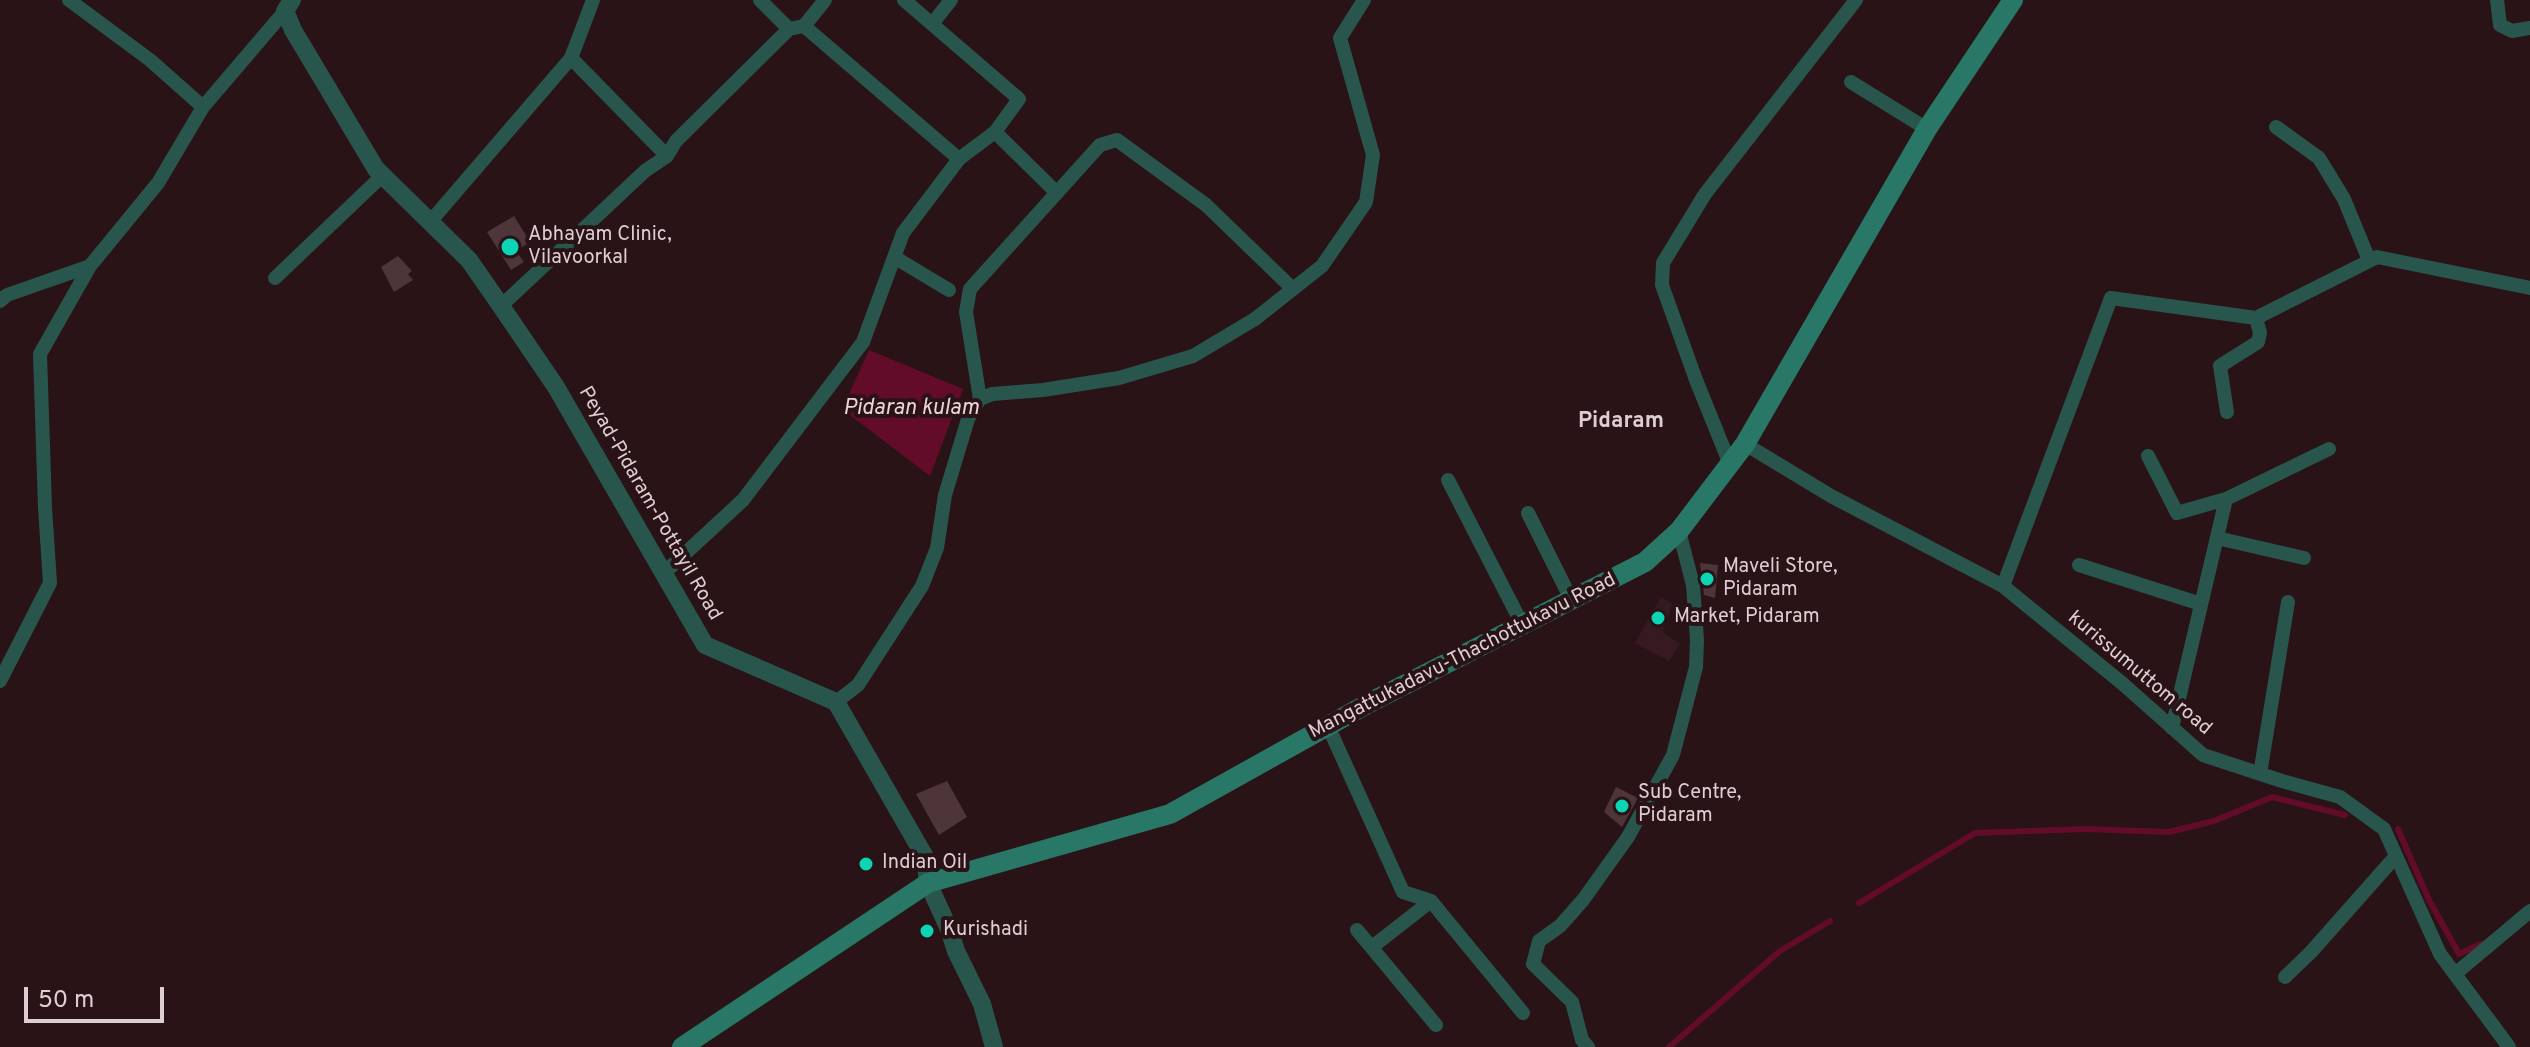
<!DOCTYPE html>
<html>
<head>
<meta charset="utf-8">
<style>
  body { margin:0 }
  #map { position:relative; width:2530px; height:1047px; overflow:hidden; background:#291317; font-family:Overpass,sans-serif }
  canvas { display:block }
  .scale { position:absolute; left:24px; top:987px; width:140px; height:36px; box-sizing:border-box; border:4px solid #dfced1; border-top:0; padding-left:10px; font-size:24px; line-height:28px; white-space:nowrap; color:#dfced1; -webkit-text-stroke:6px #291317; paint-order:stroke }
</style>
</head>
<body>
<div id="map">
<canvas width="2530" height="1047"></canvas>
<div class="scale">50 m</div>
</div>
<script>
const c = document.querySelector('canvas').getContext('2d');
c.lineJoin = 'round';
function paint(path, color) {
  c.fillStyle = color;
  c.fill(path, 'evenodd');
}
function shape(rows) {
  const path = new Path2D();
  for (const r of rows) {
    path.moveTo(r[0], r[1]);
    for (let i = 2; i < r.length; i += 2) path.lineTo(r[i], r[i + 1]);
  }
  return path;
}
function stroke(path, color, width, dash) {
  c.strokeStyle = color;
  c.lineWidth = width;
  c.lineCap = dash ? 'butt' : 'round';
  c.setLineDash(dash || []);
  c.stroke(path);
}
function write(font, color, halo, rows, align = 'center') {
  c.font = font + ' Overpass,sans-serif';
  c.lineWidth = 8;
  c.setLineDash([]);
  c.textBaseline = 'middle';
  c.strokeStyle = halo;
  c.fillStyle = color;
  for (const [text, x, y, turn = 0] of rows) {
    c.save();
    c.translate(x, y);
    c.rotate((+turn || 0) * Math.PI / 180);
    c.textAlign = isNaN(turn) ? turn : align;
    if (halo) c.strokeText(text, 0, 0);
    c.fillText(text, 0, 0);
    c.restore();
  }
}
const built = shape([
  [1661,597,1672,604,1663,632,1680,644,1669,661,1635,643]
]);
const water = shape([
  [869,350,963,389,930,476,842,409]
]);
const stream = shape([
  [2398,829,2429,900,2459,954,2481,944],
  [1859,903,1975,833,2086,829,2169,832,2214,821,2272,797,2345,815],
  [1669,1047,1780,951,1830,921]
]);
const building = shape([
  [514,216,530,242,516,251,524,262,511,270,487,232],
  [398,256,412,271,408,274,413,280,394,292,381,267],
  [1700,563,1718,565,1715,598,1704,595],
  [947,781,967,817,939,835,916,794],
  [1616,787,1638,798,1622,827,1604,812]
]);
const minor = shape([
  [69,0,150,60,203,107,285,11],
  [760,0,789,29],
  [904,0,1019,99,995,132,959,159],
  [2497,0,2500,25,2512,31,2530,28],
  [932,24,951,0],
  [804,26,825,0],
  [571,58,667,156],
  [1851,82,1927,129],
  [2276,127,2319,158,2344,199,2369,260],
  [995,132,1057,193],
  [430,222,571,58,593,0],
  [894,257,949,290],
  [275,278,382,176],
  [0,301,7,295,90,266],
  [501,306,645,171,667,156,676,141,789,29,804,26,959,159,903,233,863,342,743,500,664,573],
  [980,399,966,312,970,289,1100,145,1117,140,1206,205,1293,289],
  [2227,412,2220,366,2258,342,2260,333,2256,318],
  [1745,444,1831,496,2003,586,2123,684,2203,755,2282,781,2340,797,2384,829,2440,954,2509,1047],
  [2148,456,2177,513,2226,499,2329,449],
  [1730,464,1696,380,1662,285,1663,263,1705,194,1856,0],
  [1448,480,1523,626],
  [1528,513,1572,601],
  [2217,538,2304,558],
  [2079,565,2201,604],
  [2003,586,2111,298,2256,318,2377,257,2530,288],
  [0,681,50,583,45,508,40,354,90,266,158,183,203,107],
  [836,702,858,685,922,586,937,548,945,495,968,419,980,399,992,394,1043,390,1119,378,1193,356,1255,319,1322,266,1366,202,1373,155,1340,38,1364,0],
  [1328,726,1403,892,1431,901,1523,1013],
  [2172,728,2226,499],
  [2260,774,2288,602],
  [1357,930,1436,1025],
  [1372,947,1431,901],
  [2455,974,2530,911],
  [2285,977,2311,952,2396,856],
  [1588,1047,1582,1040,1572,1002,1533,964,1539,941,1560,926,1583,900,1628,837,1673,755,1696,667,1697,640,1693,585,1679,531]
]);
const tertiary = shape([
  [292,0,285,11,293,30,376,169,469,260,501,306,556,387,705,645,836,702,925,857,928,883,949,929,956,951,982,1004,994,1047]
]);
const secondary = shape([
  [682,1047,928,883,1170,814,1369,703,1645,562,1679,531,1745,444,1927,129,2013,0]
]);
const markers = [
  [510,247,10,"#0bd5b5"],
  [1707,579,8,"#0bd5b5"],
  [1658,618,8,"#0bd5b5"],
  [1622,806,8,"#0bd5b5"],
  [866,864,8,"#0bd5b5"],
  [927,931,8,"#0bd5b5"]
];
const poiNames = [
  ["Abhayam Clinic,",528,236],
  ["Vilavoorkal",528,259],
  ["Maveli Store,",1723,568],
  ["Pidaram",1723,591],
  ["Market, Pidaram",1674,618],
  ["Sub Centre,",1638,794],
  ["Pidaram",1638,817],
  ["Indian Oil",882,864],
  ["Kurishadi",943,931]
];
const streetNames = [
  ["Peyad-Pidaram-Pottayil Road",649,504,60],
  ["Mangattukadavu-Thachottukavu Road",1463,657,-27],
  ["kurissumuttom road",2139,674,40]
];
const waterNames = [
  ["Pidaran kulam",911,410]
];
const neighbourhoodNames = [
  ["Pidaram",1621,423]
];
paint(built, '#371a21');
paint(water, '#620c29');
stroke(stream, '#620c29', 6);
paint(building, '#4e3539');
stroke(minor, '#29564c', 14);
stroke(tertiary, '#29564c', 18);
stroke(secondary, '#297867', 20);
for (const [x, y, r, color] of markers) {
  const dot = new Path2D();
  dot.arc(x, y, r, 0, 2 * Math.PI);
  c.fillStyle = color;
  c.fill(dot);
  stroke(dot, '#291317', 3);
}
write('20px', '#dfced1', '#291317', poiNames, 'left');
write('20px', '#dfced1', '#291317', streetNames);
write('italic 22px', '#eed4d7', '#291317', waterNames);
write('bold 22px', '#dfced1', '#291317', neighbourhoodNames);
</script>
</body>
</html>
